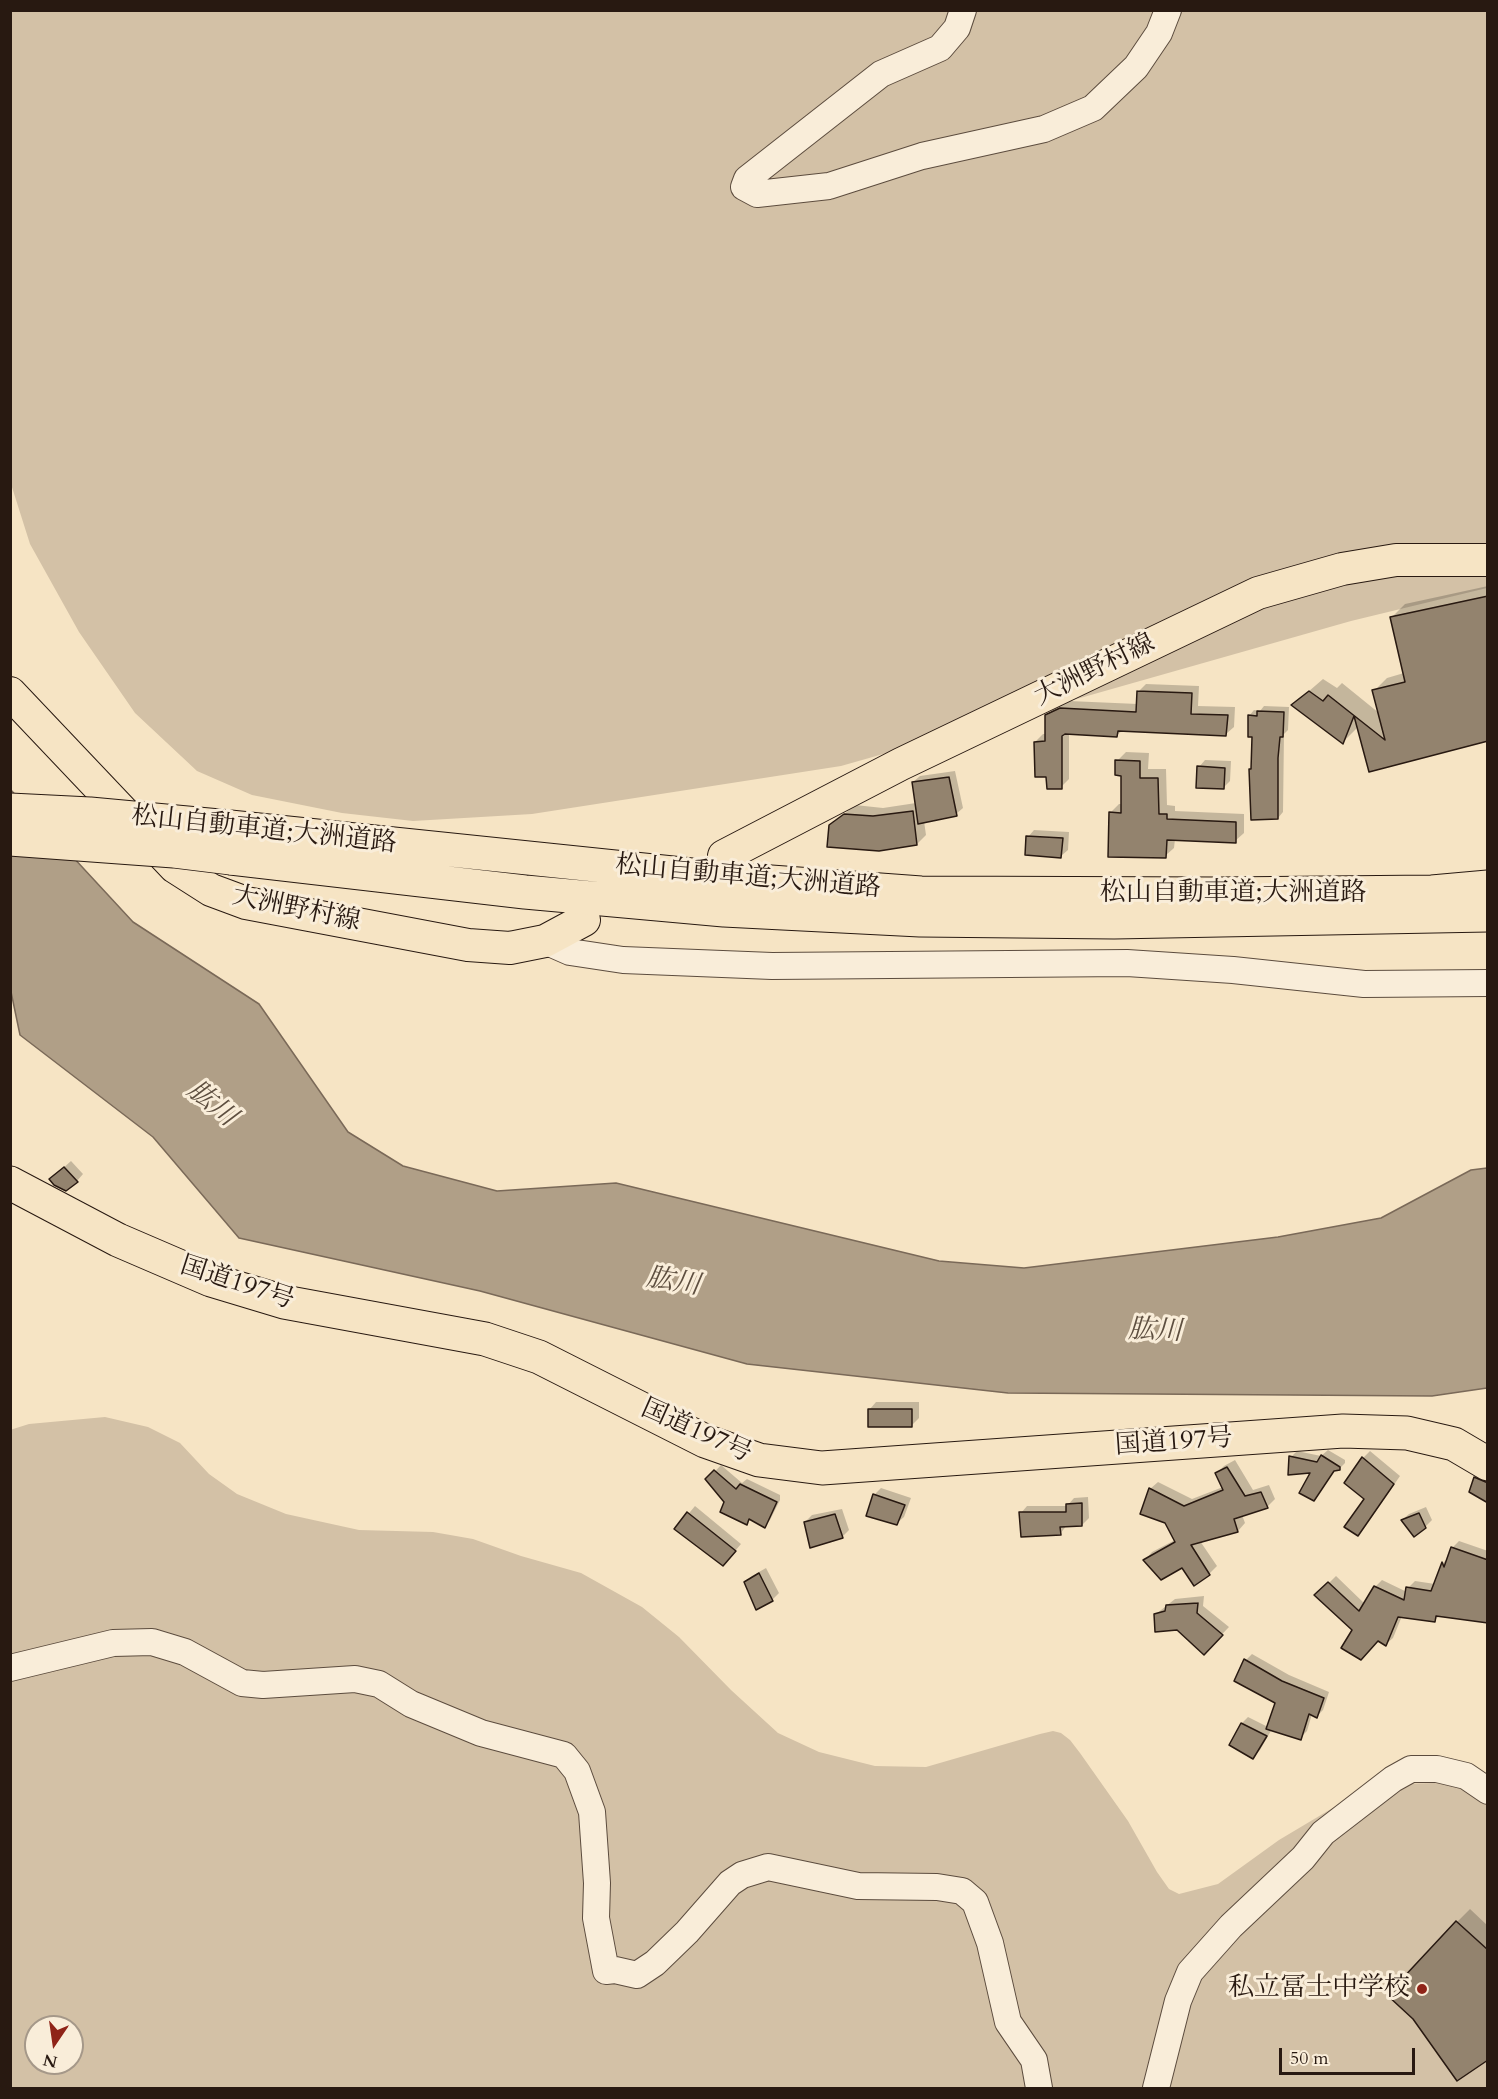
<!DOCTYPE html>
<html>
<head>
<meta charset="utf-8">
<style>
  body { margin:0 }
  #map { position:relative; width:1498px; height:2099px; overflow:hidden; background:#f6e4c4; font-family:Cardo,serif }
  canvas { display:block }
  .frame { position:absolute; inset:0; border:12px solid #281911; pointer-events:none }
  .north { position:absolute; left:24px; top:2015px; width:60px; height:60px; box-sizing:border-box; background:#f9edd9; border:2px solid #a59889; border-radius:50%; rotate:193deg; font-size:16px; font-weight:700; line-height:24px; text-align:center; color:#281911 }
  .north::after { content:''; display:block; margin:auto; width:21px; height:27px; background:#8f2418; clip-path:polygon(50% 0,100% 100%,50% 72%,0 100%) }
  .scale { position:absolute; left:1279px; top:2048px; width:136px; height:27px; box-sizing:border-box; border:3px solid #281911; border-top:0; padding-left:8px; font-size:18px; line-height:21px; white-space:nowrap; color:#281911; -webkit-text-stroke:4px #f9edd9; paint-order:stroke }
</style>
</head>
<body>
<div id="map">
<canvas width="1498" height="2099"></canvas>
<div class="frame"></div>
<div class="north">N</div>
<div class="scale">50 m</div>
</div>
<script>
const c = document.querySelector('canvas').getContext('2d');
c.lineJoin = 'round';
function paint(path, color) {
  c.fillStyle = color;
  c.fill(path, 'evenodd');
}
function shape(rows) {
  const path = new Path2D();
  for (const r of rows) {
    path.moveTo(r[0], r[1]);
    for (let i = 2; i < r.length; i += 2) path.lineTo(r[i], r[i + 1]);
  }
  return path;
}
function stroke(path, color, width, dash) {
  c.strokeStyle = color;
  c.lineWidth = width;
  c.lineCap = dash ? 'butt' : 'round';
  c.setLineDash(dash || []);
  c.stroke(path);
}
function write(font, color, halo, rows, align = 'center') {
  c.font = font + ' Cardo,"Noto Serif JP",serif';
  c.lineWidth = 6;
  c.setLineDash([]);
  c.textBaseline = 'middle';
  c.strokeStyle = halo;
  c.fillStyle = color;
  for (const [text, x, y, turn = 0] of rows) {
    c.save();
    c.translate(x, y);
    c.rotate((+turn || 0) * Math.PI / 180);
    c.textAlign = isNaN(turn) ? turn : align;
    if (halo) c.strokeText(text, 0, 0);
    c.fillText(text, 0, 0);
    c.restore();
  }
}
const green = shape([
  [10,11,1487,11,1487,588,1351,621,841,766,532,814,413,821,342,813,252,795,197,771,135,713,79,632,30,544,11,484],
  [105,1417,148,1427,180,1443,209,1474,237,1494,286,1514,359,1530,433,1532,473,1539,521,1556,581,1573,642,1607,679,1637,731,1690,778,1733,819,1752,875,1766,926,1767,1040,1734,1053,1731,1061,1733,1070,1740,1080,1753,1128,1821,1157,1872,1169,1889,1179,1894,1218,1884,1279,1840,1336,1806,1365,1792,1397,1784,1470,1782,1487,1783,1487,2088,11,2088,10,1430,29,1424],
  [36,2027,72,2027,72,2063,36,2063]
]);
const water = shape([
  [10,789,133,922,259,1004,348,1132,403,1166,497,1191,616,1183,939,1261,1024,1268,1278,1237,1381,1218,1471,1170,1487,1168,1487,1388,1432,1396,1008,1393,747,1364,480,1291,239,1238,153,1137,20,1035,10,987,10,789]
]);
const shadow = shape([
  [1488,586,1488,740,1370,770,1358,724,1356,729,1343,742,1293,705,1323,679,1337,688,1342,683,1379,713,1374,691,1387,678,1404,673,1392,617,1405,604],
  [1146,684,1199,686,1198,706,1235,707,1234,727,1226,734,1123,730,1117,735,1069,733,1069,779,1061,787,1048,775,1035,742,1043,734,1047,734,1047,716,1055,707,1069,701,1138,704,1138,692],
  [1264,706,1289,707,1288,730,1284,734,1283,812,1278,818,1252,768,1253,735,1249,716,1254,710,1260,711],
  [1126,752,1149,753,1148,769,1166,769,1167,805,1175,806,1175,811,1244,814,1244,833,1235,841,1175,839,1174,848,1165,856,1110,813,1119,804,1122,804,1123,775,1117,761],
  [1205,760,1231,761,1230,781,1223,788,1199,767],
  [955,771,963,808,956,814,924,821,926,835,917,844,830,826,855,805,883,808,916,803,913,782,920,776],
  [1034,830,1069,832,1068,850,1061,856,1028,837],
  [71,1161,83,1174,77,1181,51,1179],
  [876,1402,919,1402,919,1418,912,1425,870,1409],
  [1328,1450,1345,1460,1345,1463,1339,1469,1336,1469,1314,1499,1313,1471,1291,1457,1297,1451,1321,1456],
  [1370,1451,1400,1476,1365,1527,1358,1534,1366,1498,1363,1458],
  [1235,1460,1253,1490,1269,1485,1275,1499,1267,1507,1242,1515,1245,1523,1238,1531,1200,1541,1217,1566,1209,1574,1183,1566,1145,1560,1152,1552,1175,1540,1150,1489,1158,1482,1192,1499,1223,1487,1216,1474,1224,1466],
  [721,1465,742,1483,747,1479,780,1495,780,1500,770,1520,764,1526,751,1519,747,1523,707,1480],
  [1482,1471,1488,1474,1488,1501,1475,1478],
  [881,1488,911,1498,904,1517,897,1523,874,1495],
  [1088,1497,1089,1518,1082,1525,1067,1525,1060,1534,1021,1513,1027,1506,1067,1506,1074,1498],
  [695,1506,741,1544,730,1557,676,1529],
  [1426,1507,1432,1520,1425,1527,1402,1520,1409,1514],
  [842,1509,849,1530,842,1537,805,1522,812,1515],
  [1459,1541,1488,1551,1488,1622,1440,1615,1435,1620,1402,1616,1393,1638,1386,1644,1354,1630,1317,1595,1336,1576,1365,1604,1375,1587,1382,1580,1407,1592,1408,1588,1415,1581,1435,1584,1443,1563,1449,1557,1452,1548],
  [766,1568,779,1593,772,1600,745,1582,752,1576],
  [1204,1596,1203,1606,1229,1627,1204,1653,1177,1629,1156,1614,1175,1599],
  [1252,1654,1289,1675,1329,1692,1323,1710,1317,1716,1312,1714,1307,1731,1300,1738,1272,1729,1260,1750,1253,1757,1242,1723,1248,1717,1268,1727,1277,1702,1246,1660],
  [1470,1909,1488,1926,1488,2058,1457,1922]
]);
const building = shape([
  [1488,596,1488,741,1369,772,1354,716,1343,744,1291,705,1309,691,1323,701,1328,695,1385,740,1372,690,1405,682,1390,617,1488,596],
  [1137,691,1192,693,1191,714,1228,715,1226,736,1118,731,1117,737,1065,734,1062,736,1062,789,1047,789,1046,777,1035,777,1034,742,1045,741,1045,715,1060,708,1136,712,1137,691],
  [1257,711,1284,712,1283,737,1280,737,1278,758,1278,819,1251,820,1249,769,1251,769,1252,737,1248,737,1248,715,1257,716,1257,711],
  [1115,760,1140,761,1140,778,1158,778,1159,814,1167,814,1167,819,1236,822,1236,843,1167,840,1166,858,1108,857,1109,812,1121,813,1121,776,1115,775,1115,760],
  [1197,766,1225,768,1224,789,1196,788,1197,766],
  [949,777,957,816,918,824,912,782,949,777],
  [913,811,917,845,879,851,827,847,829,825,844,814,873,816,913,811],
  [1026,836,1063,838,1061,858,1025,855,1026,836],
  [64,1167,78,1182,66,1191,54,1185,49,1179,64,1167],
  [868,1409,912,1409,912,1427,868,1427,868,1409],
  [1321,1455,1340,1467,1340,1470,1334,1471,1314,1501,1299,1493,1310,1473,1288,1475,1289,1456,1317,1462,1321,1455],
  [1362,1457,1394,1484,1358,1536,1344,1527,1364,1499,1344,1483,1362,1457],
  [1227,1467,1245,1496,1261,1492,1268,1508,1234,1519,1238,1532,1191,1545,1210,1575,1194,1586,1182,1568,1161,1580,1143,1560,1175,1542,1165,1523,1140,1514,1149,1488,1184,1506,1223,1490,1215,1473,1227,1467],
  [714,1470,736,1489,740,1484,777,1502,765,1528,749,1519,747,1525,720,1512,724,1502,705,1479,714,1470],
  [1474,1477,1488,1483,1488,1503,1469,1492,1474,1477],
  [873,1494,905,1505,897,1525,866,1516,873,1494],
  [1082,1503,1082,1526,1060,1527,1061,1535,1021,1537,1019,1512,1066,1512,1066,1504,1082,1503],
  [687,1512,736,1551,723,1566,674,1529,687,1512],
  [1419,1513,1426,1528,1414,1537,1401,1520,1419,1513],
  [835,1514,843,1538,810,1548,804,1522,835,1514],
  [1451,1547,1488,1560,1488,1623,1436,1616,1435,1622,1398,1617,1386,1646,1378,1641,1361,1660,1341,1648,1352,1630,1314,1595,1328,1582,1359,1611,1374,1586,1404,1600,1406,1587,1431,1591,1442,1562,1444,1567,1451,1547],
  [759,1573,773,1601,756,1610,744,1582,759,1573],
  [1198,1603,1197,1613,1223,1635,1204,1655,1177,1630,1155,1632,1154,1614,1165,1611,1166,1605,1198,1603],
  [1244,1659,1282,1681,1324,1698,1317,1718,1309,1714,1301,1740,1266,1729,1275,1703,1234,1681,1244,1659],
  [1241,1723,1267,1736,1253,1759,1229,1745,1241,1723],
  [1456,1921,1488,1950,1488,2060,1457,2081,1413,2019,1387,1995,1456,1921]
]);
const minor = shape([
  [963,10,957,28,940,48,881,74,747,179,744,187,757,194,829,186,922,156,1044,129,1093,108,1136,67,1159,33,1168,10],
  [545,941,570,952,623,960,772,966,1127,963,1233,970,1364,984,1488,983],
  [10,1668,113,1643,152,1642,185,1652,242,1683,263,1685,355,1679,379,1684,411,1704,481,1733,564,1755,577,1771,592,1812,597,1883,596,1918,606,1971,615,1970,637,1975,655,1963,687,1932,730,1883,742,1875,768,1867,858,1886,937,1887,962,1891,975,1902,990,1943,1008,2022,1034,2060,1039,2088],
  [1156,2088,1178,2001,1190,1972,1231,1926,1303,1858,1323,1833,1393,1779,1411,1769,1437,1769,1466,1776,1488,1791]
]);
const major = shape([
  [10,693,175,867,211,890,246,903,468,945,510,948,545,941,584,920],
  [724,856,901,764,1258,593,1342,569,1396,560,1488,560]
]);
const highway = shape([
  [230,827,730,879,921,893,1220,894,1432,892,1488,887],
  [231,858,525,892,724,910,920,920,1114,922,1488,915],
  [10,1183,118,1240,211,1280,284,1302,485,1339,539,1357,705,1441,759,1460,822,1468,1343,1431,1407,1433,1454,1444,1488,1464]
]);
const highwayBridge = shape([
  [10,810,90,814,230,827],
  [10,839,174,851,231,858]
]);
const markers = [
  [1422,1989,6,"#8f2418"]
];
const streetNames = [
  ["大洲野村線",1095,671,-26],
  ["松山自動車道;大洲道路",264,831,6],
  ["松山自動車道;大洲道路",748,878,5],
  ["松山自動車道;大洲道路",1233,894],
  ["大洲野村線",296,910,12],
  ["国道197号",237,1284,18],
  ["国道197号",696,1432,24],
  ["国道197号",1174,1443,-4]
];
const poiNames = [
  ["私立冨士中学校",1410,1989]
];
const waterNames = [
  ["肱川",211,1105,39],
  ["肱川",673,1283,9],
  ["肱川",1155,1332,2]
];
paint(green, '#d3c1a6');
paint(water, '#b09f87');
stroke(water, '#7a6958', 1.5);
paint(shadow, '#0003');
paint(building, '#93836e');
stroke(building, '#281911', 1.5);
stroke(minor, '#5c4c3e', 28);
stroke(major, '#281911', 34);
stroke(highway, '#281911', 35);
stroke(minor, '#f9edd9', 26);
stroke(major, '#f6e4c4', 32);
stroke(highway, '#f6e4c4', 33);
stroke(highwayBridge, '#281911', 35, []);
stroke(highwayBridge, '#f6e4c4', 33);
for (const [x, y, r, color] of markers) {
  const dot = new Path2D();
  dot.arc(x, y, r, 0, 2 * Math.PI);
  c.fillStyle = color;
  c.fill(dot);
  stroke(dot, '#f9edd9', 2);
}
write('26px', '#281911', '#f9edd9', streetNames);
write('26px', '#281911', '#f9edd9', poiNames, 'right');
write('italic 27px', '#5e4f40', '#f9edd9', waterNames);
</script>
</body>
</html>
